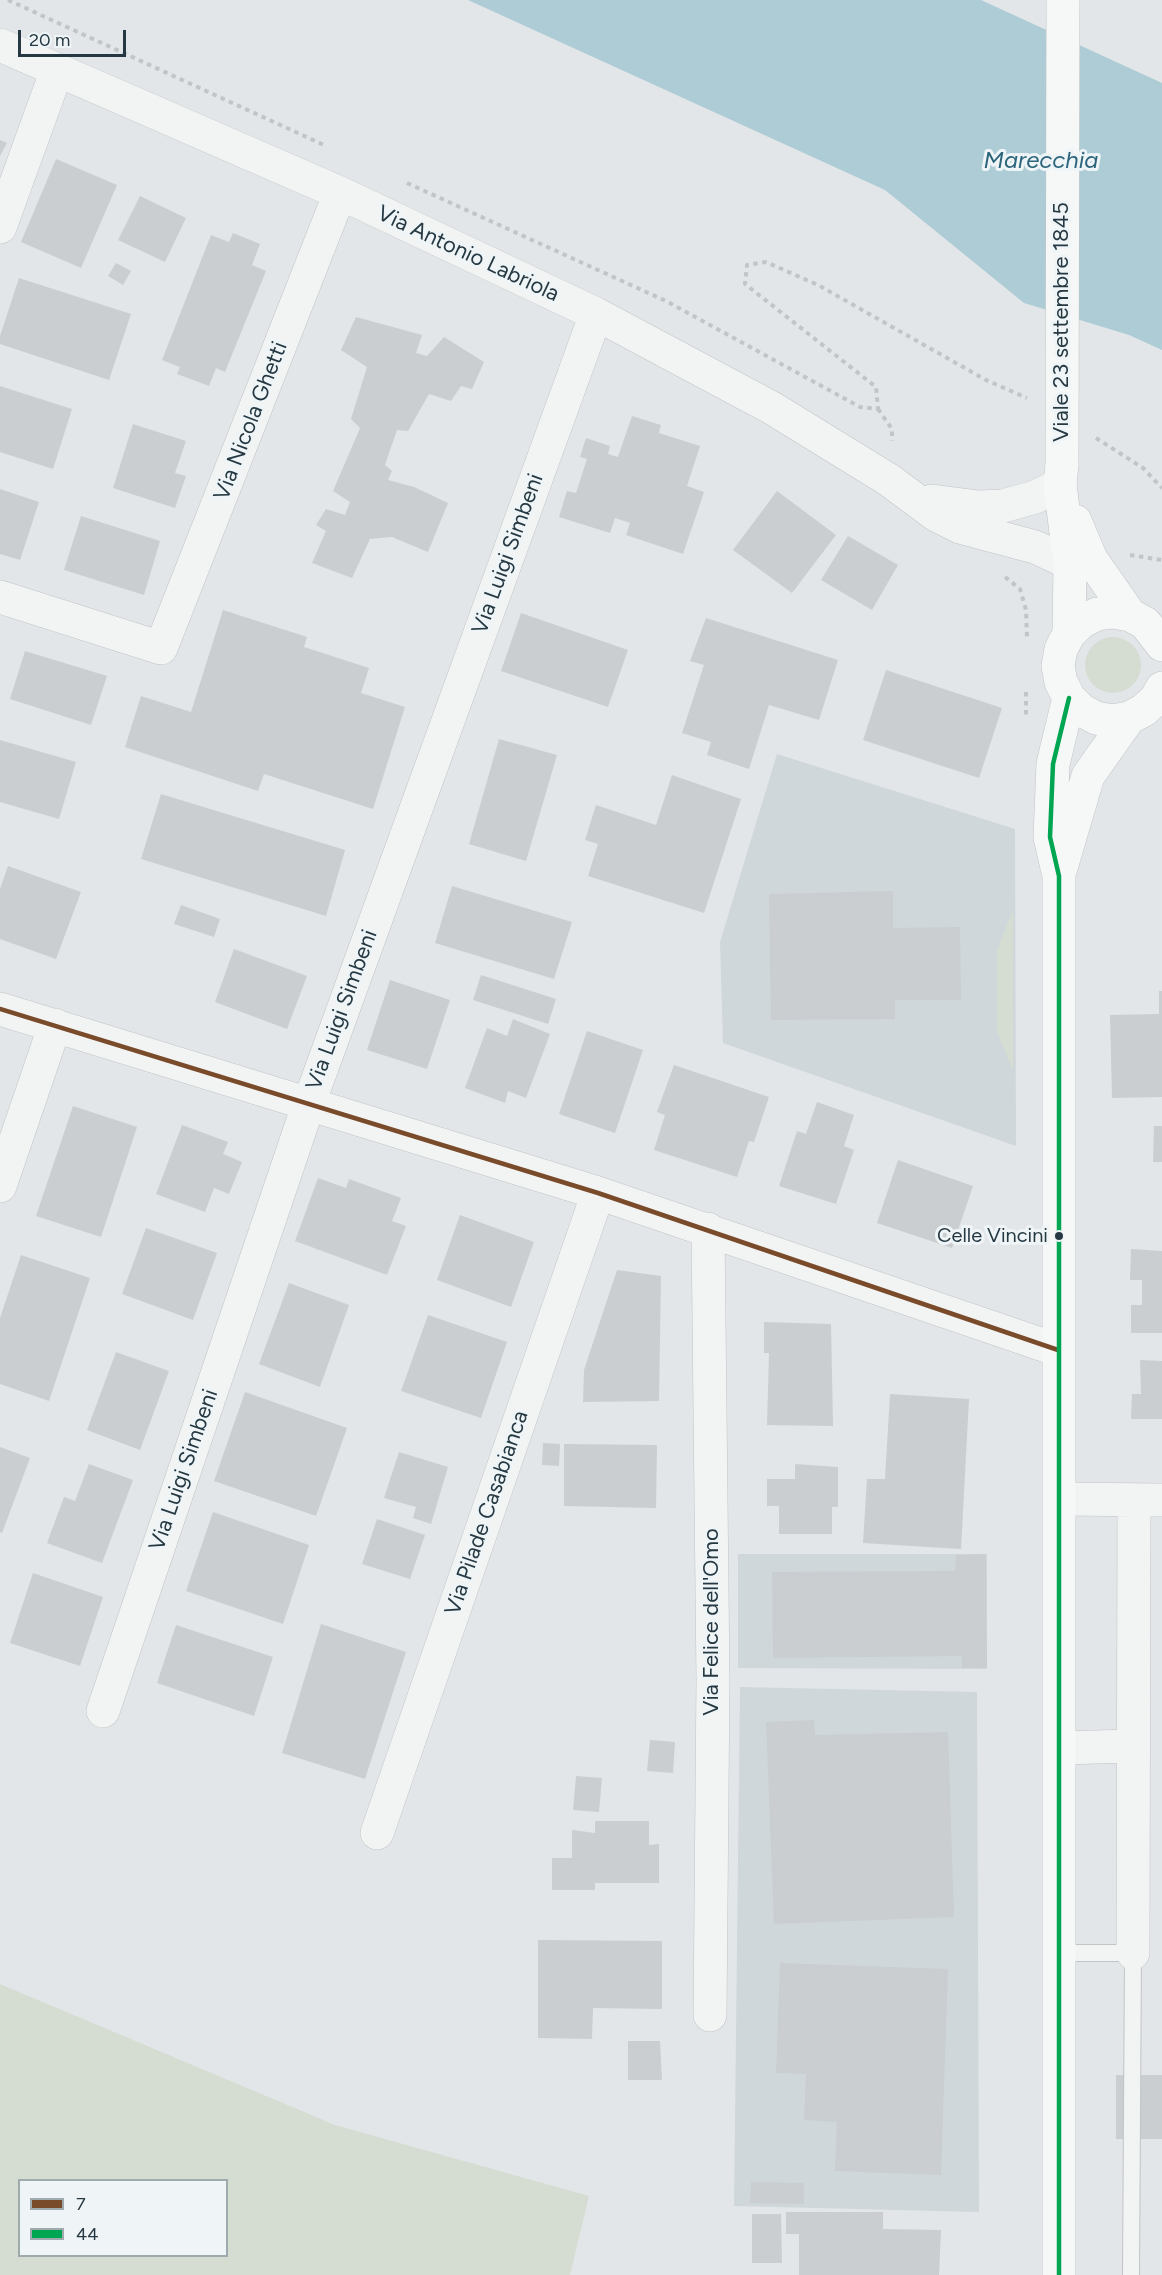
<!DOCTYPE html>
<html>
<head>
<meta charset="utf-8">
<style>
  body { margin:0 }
  #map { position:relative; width:1162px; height:2275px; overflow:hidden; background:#e2e6e8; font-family:Figtree,sans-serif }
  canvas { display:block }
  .legend { position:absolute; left:18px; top:2179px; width:210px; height:78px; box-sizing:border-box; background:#eff5f7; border:2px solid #9faaaf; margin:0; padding:8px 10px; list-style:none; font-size:18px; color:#263943 }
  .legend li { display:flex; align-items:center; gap:12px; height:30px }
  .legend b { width:30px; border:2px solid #9faaaf }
  .scale { position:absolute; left:18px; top:30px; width:108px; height:27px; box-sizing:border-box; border:3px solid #263943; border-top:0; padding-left:8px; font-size:18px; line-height:21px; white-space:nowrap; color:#263943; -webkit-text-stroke:4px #eff5f7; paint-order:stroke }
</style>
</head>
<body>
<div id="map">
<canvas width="1162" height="2275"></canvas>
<ul class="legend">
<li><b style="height:8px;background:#7a4b2a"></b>7</li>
<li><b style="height:8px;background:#00a651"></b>44</li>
</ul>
<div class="scale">20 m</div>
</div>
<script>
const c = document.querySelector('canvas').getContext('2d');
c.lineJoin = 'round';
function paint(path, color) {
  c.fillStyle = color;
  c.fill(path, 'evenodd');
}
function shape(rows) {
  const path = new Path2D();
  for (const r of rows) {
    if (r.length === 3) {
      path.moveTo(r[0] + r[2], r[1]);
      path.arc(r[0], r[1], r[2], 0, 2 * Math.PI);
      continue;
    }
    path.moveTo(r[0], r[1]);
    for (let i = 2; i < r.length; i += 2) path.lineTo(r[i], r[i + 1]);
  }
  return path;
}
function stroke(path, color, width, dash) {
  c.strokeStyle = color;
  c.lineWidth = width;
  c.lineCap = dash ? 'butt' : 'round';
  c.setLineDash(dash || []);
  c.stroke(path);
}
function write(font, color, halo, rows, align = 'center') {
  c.font = font + ' Figtree,sans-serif';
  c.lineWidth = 6;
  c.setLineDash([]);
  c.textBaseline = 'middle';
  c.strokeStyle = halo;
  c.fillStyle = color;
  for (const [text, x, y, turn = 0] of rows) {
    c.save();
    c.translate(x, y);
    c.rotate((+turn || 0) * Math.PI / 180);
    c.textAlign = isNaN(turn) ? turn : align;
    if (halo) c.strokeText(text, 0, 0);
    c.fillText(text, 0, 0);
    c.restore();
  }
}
const built = shape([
  [777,754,1015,829,1016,1146,723,1043,720,942],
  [738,1554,987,1554,987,1669,738,1668],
  [740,1687,977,1692,979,2212,734,2206]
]);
const green = shape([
  [1113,665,28],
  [1013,909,1013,1070,997,1032,997,951],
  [0,1984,335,2125,589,2196,570,2275,0,2275],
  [20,2180,226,2180,226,2256,20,2256]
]);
const water = shape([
  [468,0,981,0,1162,83,1162,350,1129,335,1024,303,885,190]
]);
const building = shape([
  [0,140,7,143,0,156],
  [56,159,117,185,81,268,21,242],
  [140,196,186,218,165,262,118,240],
  [233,233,260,244,252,265,266,271,225,372,216,368,209,386,177,374,180,367,162,360,211,235,229,242],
  [116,263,131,271,123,285,108,276],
  [19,278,131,314,109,380,0,344,0,336],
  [356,317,422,335,416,353,427,356,444,337,484,362,472,389,461,386,451,401,429,394,408,431,397,430,385,465,392,471,388,480,414,487,448,503,428,552,392,537,370,539,352,578,312,563,326,531,316,525,326,509,345,515,350,502,333,491,360,428,351,419,367,367,341,350],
  [0,386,72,409,53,469,0,452],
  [632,416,661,425,659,433,700,446,687,486,704,492,683,554,626,535,630,523,615,518,610,533,559,517,567,491,576,493,587,459,580,457,586,438,610,446,608,454,618,457],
  [133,424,186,441,175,473,186,476,175,508,113,488],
  [0,489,39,502,20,560,0,554],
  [777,491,836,535,792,593,733,550],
  [81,516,160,541,144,595,64,570],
  [848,536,898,565,872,610,821,580],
  [223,610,307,637,304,647,369,668,361,693,405,707,373,809,264,774,258,791,125,747,141,696,191,712],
  [521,613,628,650,608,707,501,671],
  [706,618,838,660,819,720,769,705,749,769,707,755,711,742,682,733,704,665,690,661],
  [25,651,107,676,91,725,10,699],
  [886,670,1002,708,979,778,863,740],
  [499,739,557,755,526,861,469,844],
  [0,740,76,762,59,819,0,802],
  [672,775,741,799,704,913,588,876,598,844,585,840,596,805,656,825],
  [161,794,345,850,326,916,141,859],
  [8,866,81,892,56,959,0,939,0,889],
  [452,886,572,922,554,979,435,943],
  [893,891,893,928,960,927,961,1000,895,1000,895,1019,771,1020,769,894],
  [181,905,220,919,214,937,174,924],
  [234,949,307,976,287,1029,215,1002],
  [481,975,556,999,548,1024,473,1000],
  [390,980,450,1000,427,1069,367,1050],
  [1159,991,1162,991,1162,1097,1112,1098,1110,1015,1159,1014],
  [513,1019,550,1034,526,1098,508,1091,505,1103,465,1088,487,1028,507,1036],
  [587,1031,643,1050,615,1133,559,1114],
  [674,1065,769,1097,754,1142,749,1141,737,1177,654,1150,665,1115,657,1112],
  [817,1102,854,1115,844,1146,854,1150,836,1204,779,1186,797,1131,806,1134],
  [73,1106,137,1127,101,1237,36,1216],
  [182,1125,228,1142,223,1154,242,1162,229,1194,214,1188,205,1212,156,1194],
  [1154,1126,1162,1126,1162,1162,1153,1162],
  [898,1160,973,1186,952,1248,877,1223],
  [318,1178,346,1188,349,1179,401,1198,392,1221,406,1226,387,1275,295,1241],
  [460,1215,534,1242,511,1307,437,1280],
  [146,1228,217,1253,193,1320,122,1294],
  [1131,1249,1162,1251,1162,1333,1131,1333,1131,1305,1142,1305,1142,1280,1130,1280],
  [21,1255,90,1278,49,1401,0,1384,0,1318],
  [617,1270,661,1276,659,1401,583,1402,584,1370],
  [289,1283,349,1305,320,1387,259,1364],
  [428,1315,507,1342,481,1418,401,1391],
  [764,1322,831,1324,833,1426,767,1425,769,1353,764,1353],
  [116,1352,169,1371,140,1450,87,1430],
  [1140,1360,1162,1361,1162,1419,1131,1419,1132,1394,1141,1394],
  [245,1392,347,1428,316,1516,214,1481],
  [890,1394,969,1399,961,1549,863,1543,867,1479,885,1479],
  [543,1443,560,1444,559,1466,542,1465],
  [564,1444,657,1445,656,1508,564,1506],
  [0,1447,30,1458,2,1533,0,1532],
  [399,1452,448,1467,431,1524,413,1518,416,1507,384,1498],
  [89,1464,133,1480,102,1563,47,1543,64,1497,75,1501],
  [795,1464,838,1467,838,1507,832,1507,832,1534,779,1534,779,1506,767,1506,767,1479,795,1479],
  [213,1512,309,1545,283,1624,186,1591],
  [377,1519,425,1535,410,1579,362,1564],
  [986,1554,987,1668,962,1668,962,1656,773,1658,772,1572,955,1571,956,1555],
  [33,1573,103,1597,80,1666,10,1643],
  [321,1624,406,1652,365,1779,282,1753],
  [176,1625,273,1657,254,1716,157,1683],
  [814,1720,815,1735,948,1732,954,1917,774,1924,766,1722],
  [650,1740,675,1742,673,1773,647,1771],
  [576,1776,602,1778,599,1812,573,1810],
  [595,1821,649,1821,649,1845,659,1844,659,1883,595,1883,595,1890,552,1890,552,1858,572,1858,572,1830,595,1833],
  [538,1940,662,1941,662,2009,593,2008,592,2039,538,2038],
  [780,1963,948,1969,941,2175,835,2171,837,2122,804,2120,806,2074,776,2073],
  [628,2041,660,2041,662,2080,628,2080],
  [1116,2075,1162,2075,1162,2139,1116,2139],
  [751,2182,804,2183,804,2204,750,2203],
  [786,2212,883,2212,883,2229,941,2230,939,2275,799,2275,799,2234,786,2234],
  [752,2214,781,2214,782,2263,752,2263]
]);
const path = shape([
  [8,0,324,145],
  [407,183,666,301,860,407,878,409,876,387,745,284,747,265,766,262,818,285,986,380,1027,398],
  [878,409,892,429,892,441],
  [1096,438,1143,468,1162,488],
  [1130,555,1162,560],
  [1005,577,1020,589,1026,610,1027,637],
  [1026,692,1026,718]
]);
const lane = shape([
  [1060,1953,1133,1953,1131,2275]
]);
const street = shape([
  [0,45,340,193,596,314,772,408,889,480,936,515,960,527,1035,547,1070,563],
  [0,227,57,70],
  [932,501,978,507,1003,506,1035,497,1060,485],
  [0,597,161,648,340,193],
  [0,1009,598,1193,1058,1350],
  [0,1186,55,1025],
  [708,1229,713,1680,710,2015],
  [1060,1499,1162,1500],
  [103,1711,308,1106,596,314],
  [1060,1748,1133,1746],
  [377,1833,598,1193],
  [1133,1953,1134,1500]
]);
const secondary = shape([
  [1062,464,1060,485,1070,563,1069,634],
  [1075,521,1091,559,1130,615],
  [1162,645,1145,623,1130,615,1113,612,1097,614,1081,622,1069,634,1061,649,1058,666,1061,682,1069,698,1081,710,1096,718,1112,721,1129,718,1144,710,1156,699,1162,688],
  [1060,871,1088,776,1129,718],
  [1059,2275,1059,876,1050,837,1053,764,1069,698]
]);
const secondaryBridge = shape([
  [1062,464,1063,0]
]);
const bus1 = shape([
  [0,1009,598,1193,1058,1350]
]);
const bus2 = shape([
  [1059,2275,1059,876,1050,837,1053,764,1069,698]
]);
const markers = [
  [1059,1236,5,"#263943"]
];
const busNames = [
  ["Celle Vincini",1048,1236]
];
const streetNames = [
  ["Via Antonio Labriola",468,254,25],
  ["Viale 23 settembre 1845",1062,322,-90],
  ["Via Nicola Ghetti",251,421,-69],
  ["Via Luigi Simbeni",508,554,-70],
  ["Via Luigi Simbeni",342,1010,-70],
  ["Via Luigi Simbeni",184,1470,-71],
  ["Via Pilade Casabianca",487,1513,-71],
  ["Via Felice dell'Omo",712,1622,-90]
];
const waterNames = [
  ["Marecchia",1041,161]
];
paint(built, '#cfd7db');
paint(green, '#d5ddd2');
paint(water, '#aeccd6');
paint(building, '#caced0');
stroke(lane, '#c0c4c6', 18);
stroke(street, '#c0c4c6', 34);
stroke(secondary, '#c0c4c6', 34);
stroke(path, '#c0c6c8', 4, [4.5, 4.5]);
stroke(lane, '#f2f4f4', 16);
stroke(street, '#f2f4f4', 33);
stroke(secondary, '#f6f7f7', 33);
stroke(secondaryBridge, '#c0c4c6', 34, []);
stroke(secondaryBridge, '#f6f7f7', 33);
stroke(bus1, '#7a4b2a', 4.5);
stroke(bus2, '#00a651', 4.5);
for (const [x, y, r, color] of markers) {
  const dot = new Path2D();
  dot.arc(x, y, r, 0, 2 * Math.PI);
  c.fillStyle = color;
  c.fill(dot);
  stroke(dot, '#eff5f7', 2);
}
write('20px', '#263943', '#eff5f7', busNames, 'right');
write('22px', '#263943', '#eff5f7', streetNames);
write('italic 24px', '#2c657b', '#eff5f7', waterNames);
</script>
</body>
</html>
